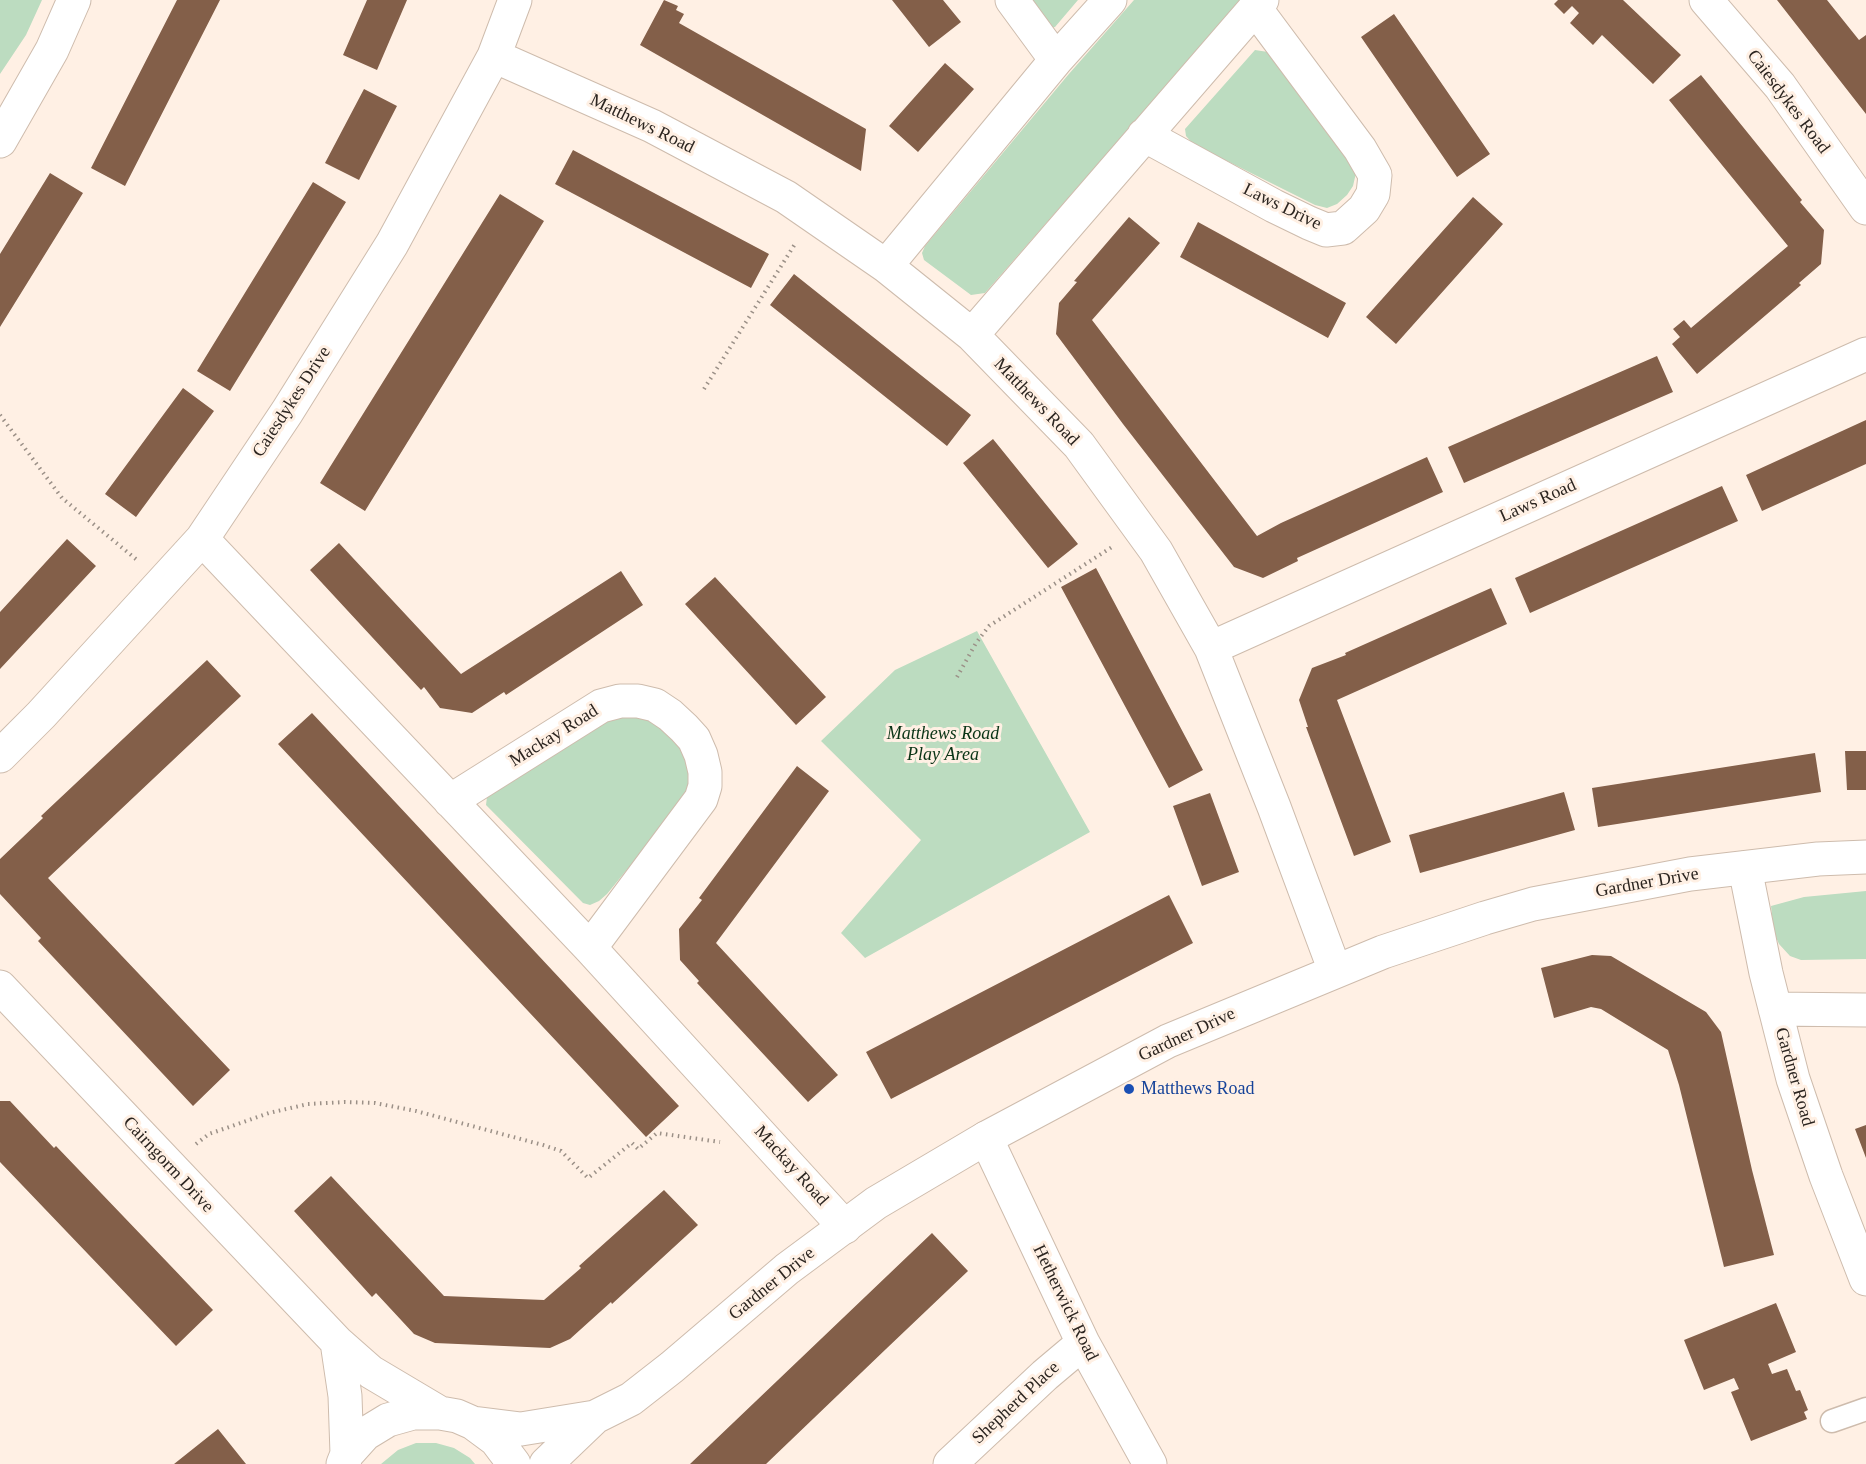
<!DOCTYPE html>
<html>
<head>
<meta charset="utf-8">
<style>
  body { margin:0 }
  canvas { display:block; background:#fff0e4 }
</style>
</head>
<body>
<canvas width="1866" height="1464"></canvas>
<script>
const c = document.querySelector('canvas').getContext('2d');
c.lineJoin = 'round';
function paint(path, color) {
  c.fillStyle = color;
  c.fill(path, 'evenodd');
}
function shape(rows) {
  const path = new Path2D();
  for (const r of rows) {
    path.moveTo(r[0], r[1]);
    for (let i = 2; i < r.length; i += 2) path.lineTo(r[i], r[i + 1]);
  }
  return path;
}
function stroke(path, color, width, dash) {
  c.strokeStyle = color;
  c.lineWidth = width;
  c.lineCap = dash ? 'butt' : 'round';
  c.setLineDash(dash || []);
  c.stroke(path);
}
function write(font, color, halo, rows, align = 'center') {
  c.font = font + ' "Times New Roman",serif';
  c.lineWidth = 6;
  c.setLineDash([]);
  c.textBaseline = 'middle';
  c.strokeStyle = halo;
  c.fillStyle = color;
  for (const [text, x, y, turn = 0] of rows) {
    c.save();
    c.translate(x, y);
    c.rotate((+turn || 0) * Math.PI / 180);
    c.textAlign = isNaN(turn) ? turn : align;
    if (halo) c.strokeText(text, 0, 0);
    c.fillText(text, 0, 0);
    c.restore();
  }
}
const green = shape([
  [0,0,42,0,26,35,0,74],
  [1029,0,1078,0,1055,27,1050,28],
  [1134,0,1241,0,985,293,971,295,924,260,922,253,925,246,1068,75],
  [1255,50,1268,52,1352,159,1356,173,1353,186,1347,195,1337,204,1327,208,1315,205,1193,144,1186,136,1185,129],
  [977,631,1090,832,865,958,841,933,921,840,821,741,895,670],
  [646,711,694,763,687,796,607,894,599,901,590,905,583,903,486,805,487,797,491,789,609,713],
  [1866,891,1866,959,1801,960,1790,956,1779,944,1774,933,1771,906,1804,897],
  [416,1443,436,1443,454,1448,470,1458,475,1464,381,1464,398,1450]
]);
const building = shape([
  [177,0,220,0,125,186,91,168],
  [367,0,407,0,377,70,343,55],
  [664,0,678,6,676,10,684,14,679,23,866,129,861,171,640,45],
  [892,0,943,0,961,22,929,47],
  [1558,0,1623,0,1681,55,1653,84,1602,35,1593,45,1570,23,1579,13,1572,6,1564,14,1554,4],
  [1777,0,1827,0,1859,40,1866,35,1866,114],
  [1394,14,1490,154,1457,177,1361,37],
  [945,63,974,89,918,152,889,126],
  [1701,75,1802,200,1800,202,1824,230,1821,264,1799,283,1801,285,1697,374,1672,344,1680,337,1673,329,1684,320,1691,328,1788,246,1669,100],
  [364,89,397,106,359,180,325,163],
  [573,150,769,254,751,288,555,184],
  [50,173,83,193,0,327,0,254],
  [313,182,346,202,230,391,197,371],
  [500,194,544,221,365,511,320,483],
  [1473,197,1503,224,1396,344,1366,317],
  [1129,217,1160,243,1092,320,1257,536,1281,523,1427,457,1443,492,1297,558,1298,561,1263,578,1234,567,1123,424,1056,334,1059,303,1077,282,1074,281],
  [1198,222,1346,303,1328,338,1180,257],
  [794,274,971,415,947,446,770,305],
  [1657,356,1673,392,1464,483,1448,447],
  [183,388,214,411,136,517,105,494],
  [1866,420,1866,464,1762,511,1746,475],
  [993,439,1078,544,1048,568,963,463],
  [1722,486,1738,521,1530,613,1515,578],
  [67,539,96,566,0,669,0,612],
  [339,543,461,674,621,571,643,605,506,695,504,692,472,713,440,708,424,687,421,690,310,570],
  [1096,568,1203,770,1169,788,1061,587],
  [715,577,826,697,796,725,685,604],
  [1491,588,1507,624,1337,700,1391,842,1354,856,1306,727,1308,727,1299,700,1312,668,1346,655,1345,653],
  [207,660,241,696,48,878,230,1070,193,1106,38,941,41,938,0,894,0,859,43,818,41,816],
  [312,713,679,1106,646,1137,278,744],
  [1845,751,1866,751,1866,790,1847,790],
  [1815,753,1821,792,1598,827,1592,788],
  [797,766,829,791,716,943,838,1075,808,1102,697,983,699,981,680,960,679,929,702,900,699,898],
  [1564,792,1575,830,1420,873,1409,835],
  [1210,793,1239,872,1202,886,1173,806],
  [1169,895,1193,943,891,1099,866,1052],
  [1592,955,1611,956,1706,1012,1721,1032,1752,1170,1774,1255,1724,1267,1679,1085,1668,1050,1601,1009,1591,1007,1554,1018,1541,968],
  [0,1101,10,1101,54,1148,56,1146,213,1310,176,1346,0,1162],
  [1866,1125,1866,1158,1855,1129],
  [331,1176,444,1296,544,1300,581,1268,579,1266,664,1190,698,1225,612,1304,611,1302,570,1339,550,1348,435,1343,414,1334,376,1293,372,1297,294,1211],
  [932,1233,968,1271,886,1349,766,1464,690,1464],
  [1776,1303,1796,1352,1768,1364,1772,1374,1787,1369,1796,1391,1800,1390,1808,1410,1804,1412,1807,1419,1751,1441,1731,1392,1739,1389,1734,1378,1704,1390,1684,1340],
  [218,1429,246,1464,174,1464]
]);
const path = shape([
  [704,389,795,244],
  [0,415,62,498,137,560],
  [957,677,976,643,989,626,1112,547],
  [196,1144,209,1134,269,1113,308,1104,345,1102,375,1103,416,1111,543,1145,561,1151,588,1178,632,1143,638,1149,657,1133,720,1142]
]);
const service = shape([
  [1832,1421,1866,1409]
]);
const minor = shape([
  [1012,0,1056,60],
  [1706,0,1780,86,1866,208],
  [494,56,652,126,786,197,886,266,972,335,1079,445,1156,551,1211,648,1274,807,1335,971],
  [1144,135,1274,206,1309,223,1326,230,1343,228,1364,209,1373,194,1375,175,1360,149,1255,8],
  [0,141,52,50,74,0],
  [886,266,1056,60,1110,0],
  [972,335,1262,0],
  [202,539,590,948,845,1227],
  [1211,648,1866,354],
  [0,756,41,715,202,539,287,412,392,244,494,56,515,0],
  [450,801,601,706,620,701,638,701,655,705,670,715,684,728,694,739,701,755,705,772,705,786,701,799,590,948],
  [1745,868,1766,973,1793,1079,1826,1176,1866,1279],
  [1775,1009,1866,1010],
  [986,1138,1083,1343,1150,1464],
  [950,1464,1045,1375,1083,1343]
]);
const tertiary = shape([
  [0,987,337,1342,371,1372,440,1413],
  [337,1342,345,1396,347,1454],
  [473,1423,521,1429,595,1417],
  [343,1464,347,1454,365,1434,388,1420,413,1413,440,1413,457,1416,473,1423,496,1440,514,1464],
  [546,1464,595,1417,631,1399,672,1367,787,1269,876,1203,986,1138,1168,1041,1383,952,1485,918,1533,904,1690,874,1818,859,1866,857]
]);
const markers = [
  [1129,1089,6,"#1a4fb4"]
];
const streetNames = [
  ["Caiesdykes Road",1788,102,53],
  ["Matthews Road",642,124,26],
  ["Laws Drive",1282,207,26],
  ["Caiesdykes Drive",292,402,-57],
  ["Matthews Road",1036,402,46],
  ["Laws Road",1538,501,-24],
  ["Mackay Road",554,736,-32],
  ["Gardner Drive",1647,883,-10],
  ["Gardner Drive",1187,1035,-25],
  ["Gardner Road",1794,1077,74],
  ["Cairngorm Drive",168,1165,47],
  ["Mackay Road",791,1166,48],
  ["Gardner Drive",772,1284,-39],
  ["Hetherwick Road",1065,1303,64],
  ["Shepherd Place",1016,1403,-43]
];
const parkNames = [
  ["Matthews Road",943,734],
  ["Play Area",943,755]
];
const transitNames = [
  ["Matthews Road",1141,1089]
];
paint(green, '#bcdcc0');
paint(building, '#835f49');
stroke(service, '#cebcad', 25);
stroke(minor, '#cebcad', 35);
stroke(tertiary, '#cebcad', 35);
stroke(path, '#9b9087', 4, [1.5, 4.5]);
stroke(service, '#fff', 22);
stroke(minor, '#fff', 33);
stroke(tertiary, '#fff', 33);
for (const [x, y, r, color] of markers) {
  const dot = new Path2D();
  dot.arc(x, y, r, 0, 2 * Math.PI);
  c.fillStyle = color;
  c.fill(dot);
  stroke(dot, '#fff0e4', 2);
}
write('18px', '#2c2520', '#fff0e4', streetNames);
write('italic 18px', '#093315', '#fff0e4', parkNames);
write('18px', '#164399', '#fff0e4', transitNames, 'left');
</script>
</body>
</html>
